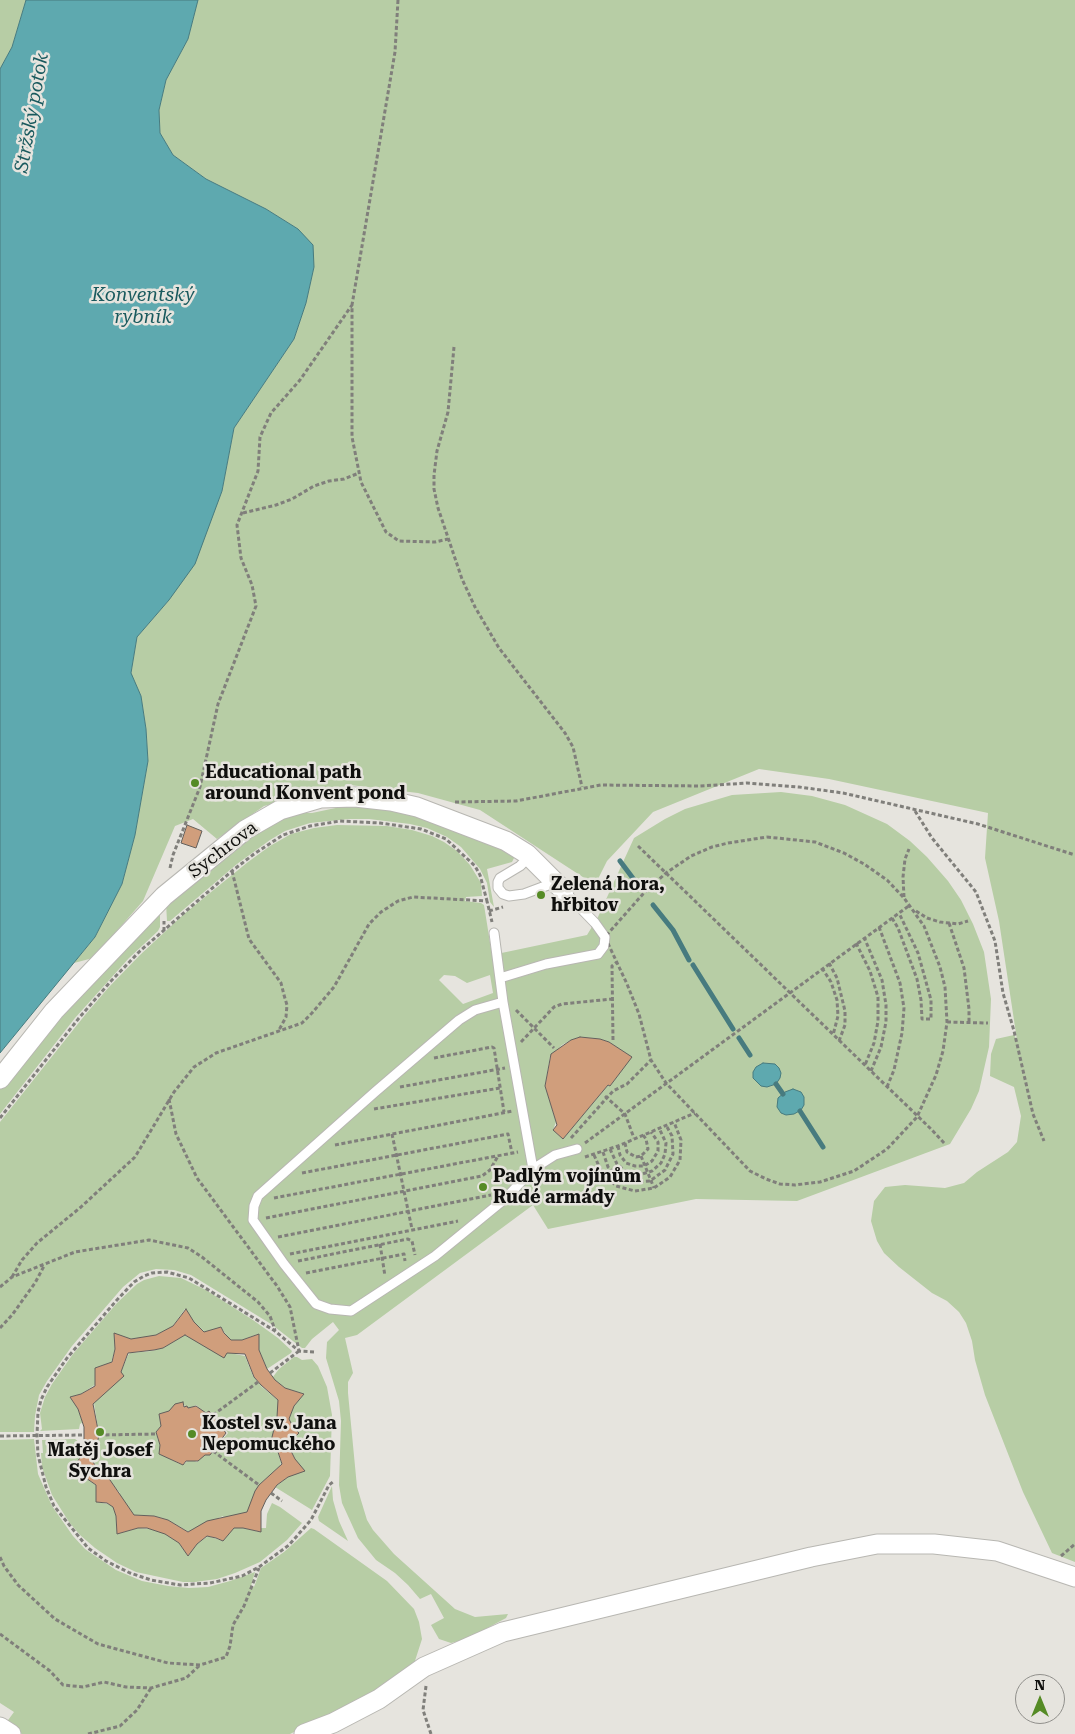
<!DOCTYPE html>
<html>
<head>
<meta charset="utf-8">
<style>
  body { margin:0 }
  #map { position:relative; width:1075px; height:1734px; overflow:hidden; background:#e6e4de; font-family:"Roboto Serif",serif }
  canvas { display:block }
  .north { position:absolute; left:1015px; top:1674px; width:50px; height:50px; box-sizing:border-box; background:#e6e4de; border:1px solid #908f8b; border-radius:50%; rotate:0deg; font-size:14px; font-weight:700; line-height:20px; text-align:center; color:#10100e }
  .north::after { content:''; display:block; margin:auto; width:18px; height:22px; background:#558b25; clip-path:polygon(50% 0,100% 100%,50% 72%,0 100%) }
</style>
</head>
<body>
<div id="map">
<canvas width="1075" height="1734"></canvas>
<div class="north">N</div>
</div>
<script>
const c = document.querySelector('canvas').getContext('2d');
c.lineJoin = 'round';
function paint(path, color) {
  c.fillStyle = color;
  c.fill(path, 'evenodd');
}
function shape(rows) {
  const path = new Path2D();
  for (const r of rows) {
    path.moveTo(r[0], r[1]);
    for (let i = 2; i < r.length; i += 2) path.lineTo(r[i], r[i + 1]);
  }
  return path;
}
function stroke(path, color, width, dash) {
  c.strokeStyle = color;
  c.lineWidth = width;
  c.lineCap = dash ? 'butt' : 'round';
  c.setLineDash(dash || []);
  c.stroke(path);
}
function write(font, color, halo, rows, align = 'center') {
  c.font = font + ' "Roboto Serif",serif';
  c.lineWidth = 5;
  c.setLineDash([]);
  c.textBaseline = 'middle';
  c.strokeStyle = halo;
  c.fillStyle = color;
  for (const [text, x, y, turn = 0] of rows) {
    c.save();
    c.translate(x, y);
    c.rotate((+turn || 0) * Math.PI / 180);
    c.textAlign = isNaN(turn) ? turn : align;
    if (halo) c.strokeText(text, 0, 0);
    c.fillText(text, 0, 0);
    c.restore();
  }
}
const green = shape([
  [0,0,26,0,12,47,0,69],
  [198,0,1075,0,1075,1562,1052,1553,1023,1492,985,1395,975,1360,972,1341,966,1323,959,1312,947,1301,932,1293,899,1267,884,1253,877,1241,871,1221,874,1201,885,1187,905,1185,945,1188,964,1183,977,1172,1008,1152,1017,1142,1021,1116,1014,1087,990,1076,991,1054,996,1039,1014,1035,1017,1040,999,921,985,858,988,813,829,779,759,769,653,812,607,861,595,885,480,810,418,793,350,785,264,806,217,839,193,819,175,826,143,901,93,958,74,963,95,937,122,884,135,835,148,761,146,729,141,696,131,674,137,637,169,600,222,491,234,428,294,339,306,303,314,267,298,229,266,209,206,179,173,155,160,133,159,110,166,80,188,39],
  [781,792,812,796,845,805,887,824,910,841,927,857,948,881,961,900,973,924,984,952,991,999,989,1047,979,1091,971,1109,950,1144,797,1201,696,1199,548,1229,533,1205,357,1335,345,1338,353,1373,348,1382,348,1393,357,1487,367,1520,373,1530,394,1554,455,1609,475,1617,508,1614,506,1618,467,1639,451,1643,439,1639,431,1625,444,1618,431,1594,420,1599,408,1585,395,1573,376,1560,358,1538,342,1503,339,1485,341,1421,339,1401,326,1358,327,1342,339,1330,333,1322,312,1339,305,1348,302,1348,271,1324,191,1275,174,1270,156,1269,140,1273,123,1287,72,1346,47,1381,39,1395,35,1416,34,1432,0,1432,0,1122,85,1015,109,987,140,955,184,914,248,862,270,846,291,834,314,828,337,825,387,826,412,830,432,836,444,842,457,851,470,865,481,883,482,896,466,897,465,901,481,903,484,905,492,955,587,935,598,917,634,838,665,819,685,809,732,795],
  [444,975,455,976,467,983,490,975,493,993,463,1004,439,980],
  [580,1037,600,1039,609,1042,631,1057,610,1086,608,1085,563,1139,553,1130,556,1122,545,1086,550,1057,562,1045,571,1040],
  [372,803,463,828,515,856,512,862,487,869,494,907,490,902,487,883,480,869,461,847,447,837,427,828,410,824,369,819,349,819,310,823,285,831,270,840,237,864,170,921,167,921,166,903,228,851,290,813,312,813,345,806],
  [160,909,160,927,158,931,129,958,75,1018,0,1114,0,1086,44,1030],
  [159,1276,181,1278,206,1290,253,1320,278,1338,292,1351,291,1353,267,1369,259,1350,258,1334,242,1340,230,1341,221,1327,206,1333,194,1322,185,1309,172,1327,156,1335,148,1338,131,1339,114,1334,115,1349,111,1363,95,1368,96,1384,81,1394,70,1397,78,1409,83,1422,80,1424,79,1429,40,1431,42,1429,40,1413,45,1397,52,1384,73,1354,117,1303,137,1284,144,1280],
  [184,1335,230,1353,245,1356,253,1376,262,1387,279,1401,280,1404,276,1425,274,1426,277,1449,281,1462,280,1466,259,1485,248,1512,245,1514,224,1518,223,1516,190,1531,187,1531,168,1520,154,1516,133,1515,119,1494,120,1493,94,1463,99,1435,94,1403,123,1367,128,1355,130,1353,152,1351,165,1347],
  [183,1404,189,1409,196,1405,204,1412,211,1413,215,1420,223,1425,228,1433,209,1455,204,1455,197,1462,190,1459,184,1464,180,1464,172,1460,172,1456,162,1442,158,1440,156,1432,161,1426,159,1414,168,1412],
  [294,1357,297,1357,302,1360,312,1359,318,1366,327,1387,332,1415,330,1476,312,1510,275,1487,288,1477,295,1459,289,1446,293,1439,293,1427,288,1420,294,1406,304,1394,285,1388,272,1378,279,1369],
  [34,1439,38,1474,52,1506,73,1536,85,1549,116,1570,142,1581,168,1586,189,1588,208,1587,230,1581,255,1572,251,1586,254,1587,261,1568,284,1552,311,1528,314,1529,387,1581,414,1609,419,1622,422,1639,413,1667,401,1678,290,1734,22,1734,6,1723,14,1712,0,1703,0,1440],
  [75,1439,84,1446,80,1458,70,1472,83,1476,97,1486,97,1502,113,1505,116,1516,117,1534,138,1528,151,1529,163,1532,179,1543,188,1556,197,1544,208,1536,223,1541,232,1528,243,1528,260,1532,261,1528,266,1528,267,1514,272,1503,280,1507,302,1523,287,1540,260,1562,235,1573,217,1579,195,1582,183,1582,136,1572,117,1563,95,1548,80,1535,69,1522,52,1495,42,1467,41,1453,43,1453,42,1440],
  [332,1486,333,1500,339,1521,348,1541,319,1521,318,1517]
]);
const water = shape([
  [26,0,198,0,188,39,166,80,159,110,160,133,173,155,206,179,266,209,298,229,313,245,314,267,306,303,294,339,234,428,222,491,195,564,169,600,137,637,131,673,141,696,146,729,148,761,135,835,122,884,95,937,0,1053,0,69,12,47,26,0],
  [763,1063,775,1064,779,1068,781,1073,780,1078,776,1084,767,1087,761,1086,753,1078,753,1072,756,1067,763,1063],
  [793,1089,801,1092,804,1097,804,1105,801,1110,794,1114,786,1115,781,1113,777,1107,778,1098,785,1092,793,1089]
]);
const stream = shape([
  [620,861,635,881],
  [653,905,673,930,689,960],
  [693,965,733,1029],
  [739,1038,750,1055],
  [776,1084,783,1094],
  [800,1111,823,1147]
]);
const building = shape([
  [187,825,202,831,196,848,181,843,187,825],
  [580,1037,600,1039,609,1042,632,1057,610,1086,608,1085,563,1139,553,1130,557,1125,545,1086,551,1054,571,1040,580,1037],
  [186,1309,194,1322,204,1332,221,1327,224,1333,231,1340,242,1340,259,1334,259,1350,267,1369,275,1380,285,1388,304,1394,294,1406,289,1419,293,1427,299,1433,293,1439,289,1447,295,1459,305,1471,288,1477,277,1485,266,1500,261,1511,261,1532,243,1528,234,1528,223,1541,216,1538,207,1536,197,1544,188,1556,179,1543,165,1534,147,1528,138,1528,117,1534,116,1516,113,1507,107,1503,96,1502,96,1485,83,1476,69,1472,80,1458,84,1445,84,1427,78,1409,70,1397,81,1394,95,1386,95,1368,112,1362,115,1349,114,1333,131,1339,156,1335,173,1326,186,1309],
  [185,1335,224,1358,227,1353,245,1354,254,1377,261,1385,278,1400,277,1417,270,1445,276,1446,282,1464,259,1485,255,1491,247,1512,207,1521,188,1532,168,1520,154,1516,134,1515,110,1480,97,1468,93,1462,99,1435,93,1404,124,1376,121,1372,128,1353,154,1350,163,1348,185,1335],
  [183,1402,184,1407,187,1406,188,1408,196,1406,206,1413,209,1411,226,1433,210,1455,205,1455,198,1461,186,1461,183,1465,159,1454,160,1445,156,1432,161,1426,159,1414,169,1411,175,1404,183,1402]
]);
const path = shape([
  [398,0,395,52,352,305,352,437,361,482,386,532,399,541,435,542,448,539],
  [454,347,448,412,437,451,434,475,434,489,438,508,462,579,475,607,499,648,565,733,573,747,582,787],
  [243,513,276,505,292,499,314,486,329,481,344,479,359,473],
  [455,802,516,801,601,785,700,786,747,783,799,787,843,793,978,824,1075,855],
  [915,811,932,838,976,892,995,941,1003,993,1014,1031,1033,1114,1044,1141],
  [767,837,815,842,844,853,864,864,887,880,904,898,924,926,940,967,945,987,947,1022,943,1051,936,1075,917,1117,887,1149,854,1171,820,1182,795,1185,780,1184,766,1179,750,1171,666,1083,651,1060,639,1014,627,984,605,937,643,894,666,873,691,856,712,847,728,843,767,837],
  [638,846,931,1129,945,1144],
  [170,868,173,855,200,787,218,704,256,606,252,585,241,558,237,525,258,471,260,437,271,413,300,380,352,305],
  [232,871,249,939,281,983,284,995,287,1005,286,1017,279,1030],
  [904,897,903,877,905,859,909,849],
  [489,911,503,907],
  [916,911,927,918,940,922,958,924,968,921],
  [892,918,898,928,917,979,921,1000,922,1019,931,1019,931,1000,923,971,918,953,899,913],
  [949,923,964,968,969,1009,969,1022],
  [879,927,900,983,904,1008,902,1033,894,1070,887,1087],
  [164,931,164,921],
  [864,937,882,980,886,1005,886,1022,881,1047,871,1071],
  [856,943,870,971,878,997,878,1021,874,1043,865,1065],
  [829,963,837,978,845,1011,845,1025,839,1041],
  [822,968,831,982,837,1000,838,1016,833,1035],
  [516,1010,554,1048],
  [947,1022,988,1023],
  [613,1040,612,966,617,962],
  [521,1042,554,1007,562,1004,612,999],
  [434,1058,492,1047,494,1048,504,1112],
  [400,1087,505,1068],
  [605,1096,625,1114,634,1138],
  [169,1099,176,1134,197,1178,277,1286,290,1307,299,1351],
  [374,1109,500,1088],
  [0,1118,79,1018,111,981,140,951,232,871,254,854,283,835,310,826,340,821,380,823,421,829,446,839,475,866,480,875,487,901],
  [392,1134,412,1229],
  [571,1138,613,1091,627,1084,651,1060],
  [585,1143,910,905],
  [625,1143,627,1152,636,1157,641,1156,648,1149,646,1139,643,1135],
  [335,1145,513,1111],
  [618,1146,620,1155,626,1163,635,1166,644,1166,652,1161,658,1151,658,1142,651,1132],
  [610,1149,617,1164,625,1171,642,1174,652,1171,661,1163,665,1154,666,1143,659,1128],
  [603,1152,608,1167,620,1178,635,1182,650,1181,665,1170,673,1154,672,1136,666,1125],
  [594,1155,602,1173,616,1186,635,1191,654,1188,670,1177,680,1160,681,1140,674,1122],
  [641,1156,654,1188],
  [585,1157,618,1146,695,1113],
  [302,1173,508,1134,512,1153],
  [274,1198,518,1152],
  [266,1218,482,1176,490,1170,498,1156],
  [278,1237,491,1195],
  [380,1244,385,1276],
  [290,1254,458,1221],
  [298,1261,408,1239,412,1241,415,1255],
  [306,1273,404,1254,405,1261],
  [12,1277,22,1260,37,1243,81,1207,135,1157,174,1092,194,1067,216,1053,302,1023,312,1013,334,987,369,924,381,912,398,901,413,897,487,901,492,922],
  [0,1287,12,1277,75,1252,149,1240,188,1248,202,1257,258,1302,270,1316,275,1330],
  [0,1328,12,1315,35,1283,44,1266],
  [314,1352,299,1351,275,1331,189,1278,167,1272,152,1273,144,1276,134,1282,116,1301,67,1358,47,1387,41,1400,38,1412,37,1435,38,1455,46,1487,54,1506,88,1548,106,1561,130,1573,151,1580,180,1585,210,1583,242,1576,259,1567,289,1545,311,1520,329,1485,334,1481],
  [270,1373,299,1351],
  [213,1415,258,1382],
  [99,1435,156,1434],
  [0,1436,84,1435],
  [213,1451,259,1485],
  [271,1493,282,1501],
  [1061,1556,1075,1544],
  [0,1557,4,1566,18,1585,55,1619,98,1644,168,1663,200,1665,226,1657,230,1646,233,1625,244,1606,259,1568],
  [0,1634,50,1671,63,1685,83,1687,104,1682,126,1687,151,1688,186,1678,199,1666],
  [426,1686,423,1710,431,1734],
  [88,1734,120,1726,137,1710,151,1688]
]);
const lane = shape([
  [527,854,527,859,520,866,500,878,498,882,498,888,503,894,509,896,524,894,548,885,552,879],
  [494,933,503,1002,533,1169],
  [500,978,546,964,598,954,604,946,605,937,595,923,564,891],
  [503,1002,475,1010,459,1020,375,1092,258,1196,254,1206,253,1220,284,1264,316,1304,330,1309,351,1311,435,1256,506,1198,533,1169,555,1155,577,1149]
]);
const street = shape([
  [0,1079,54,1011,164,896,245,830,280,810,321,798,355,797,391,801,417,807,506,841,527,854,564,891],
  [0,1727,11,1734],
  [304,1734,333,1723,379,1699,424,1667,503,1632,811,1557,877,1544,934,1544,997,1551,1075,1577]
]);
const markers = [
  [195,783,5,"#558b25"],
  [541,895,5,"#558b25"],
  [483,1187,5,"#558b25"],
  [100,1432,5,"#558b25"],
  [192,1434,5,"#558b25"]
];
const poiNames = [
  ["Educational path",205,773],
  ["around Konvent pond",205,794],
  ["Zelená hora,",551,885],
  ["hřbitov",551,906],
  ["Padlým vojínům",493,1177],
  ["Rudé armády",493,1198],
  ["Kostel sv. Jana",202,1424],
  ["Nepomuckého",202,1445],
  ["Matěj Josef",100,1451,"center"],
  ["Sychra",100,1472,"center"]
];
const streetNames = [
  ["Sychrova",223,850,-37]
];
const waterNames = [
  ["Stržský potok",32,113,-80],
  ["Konventský",143,295],
  ["rybník",143,317]
];
paint(green, '#b7cda5');
paint(water, '#5ea9af');
stroke(water, '#477b7f', 1);
stroke(stream, '#477b7f', 5);
paint(building, '#d09e7c');
stroke(building, '#635f5c', 1);
stroke(lane, '#b8b7b2', 11);
stroke(street, '#b8b7b2', 21);
stroke(path, '#807f7b', 3, [4, 2.5]);
stroke(lane, '#fff', 9);
stroke(street, '#fff', 19);
for (const [x, y, r, color] of markers) {
  const dot = new Path2D();
  dot.arc(x, y, r, 0, 2 * Math.PI);
  c.fillStyle = color;
  c.fill(dot);
  stroke(dot, '#e6e4de', 2);
}
write('bold 18px', '#10100e', '#e6e4de', poiNames, 'left');
write('18px', '#10100e', '#e6e4de', streetNames);
write('italic 19px', '#1a5a5e', '#e6e4de', waterNames);
</script>
</body>
</html>
